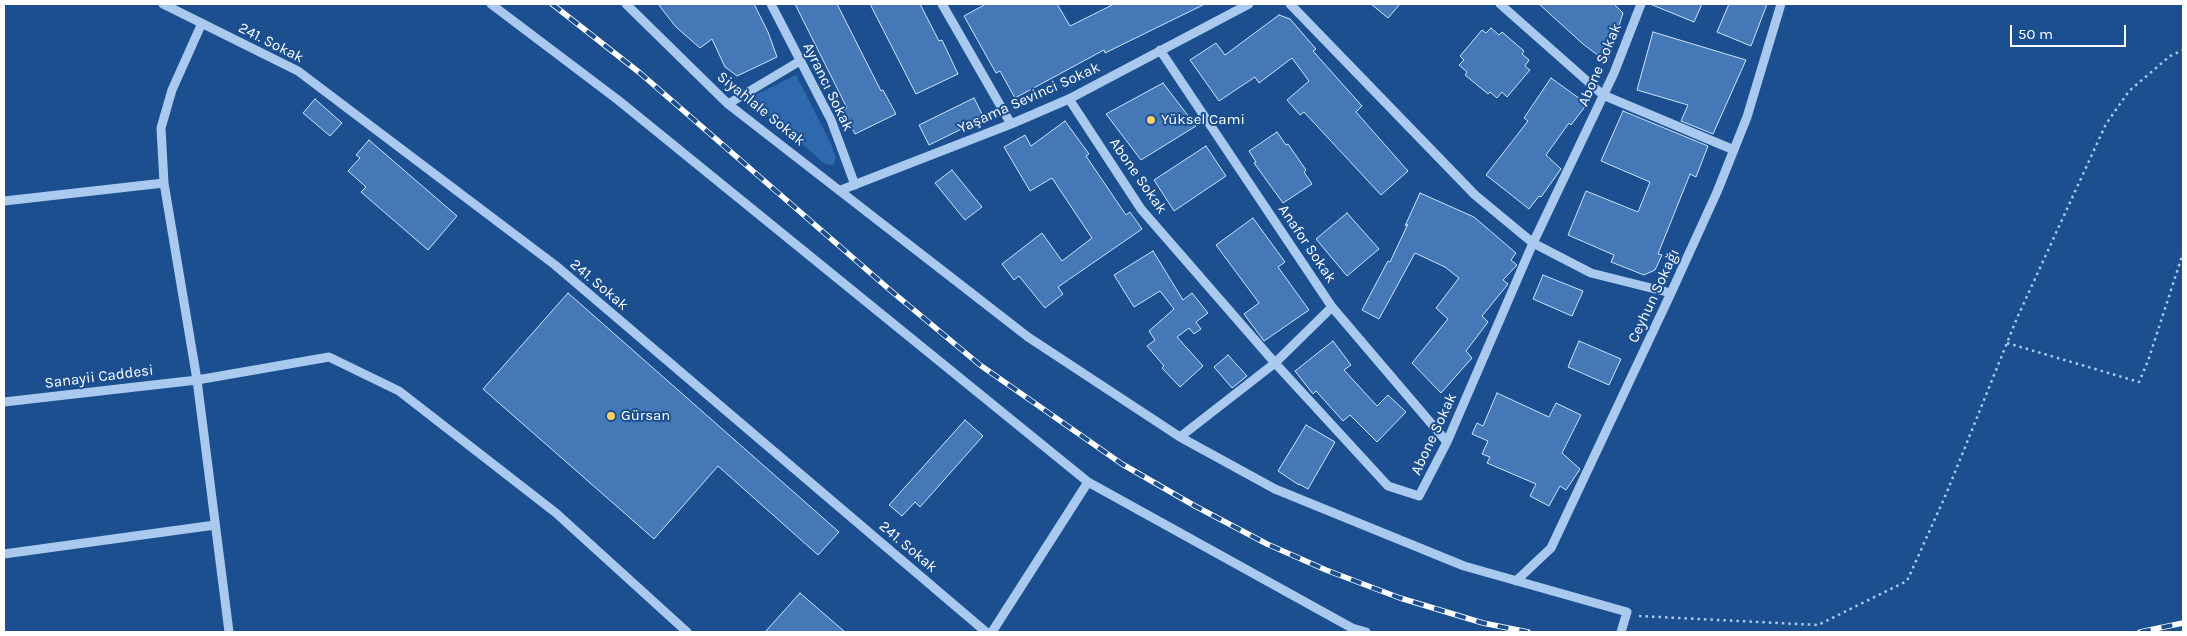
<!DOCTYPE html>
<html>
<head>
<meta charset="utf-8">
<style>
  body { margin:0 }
  #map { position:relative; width:2187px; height:636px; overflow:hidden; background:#1b4f8f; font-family:Karla,sans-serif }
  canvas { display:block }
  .frame { position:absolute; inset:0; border:5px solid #fff; pointer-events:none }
  .scale { position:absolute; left:2010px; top:25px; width:116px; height:22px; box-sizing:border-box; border:2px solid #fff; border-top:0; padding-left:6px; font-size:15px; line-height:18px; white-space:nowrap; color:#fff; -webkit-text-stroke:4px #1b4f8f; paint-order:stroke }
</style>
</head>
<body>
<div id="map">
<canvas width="2187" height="636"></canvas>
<div class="frame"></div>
<div class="scale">50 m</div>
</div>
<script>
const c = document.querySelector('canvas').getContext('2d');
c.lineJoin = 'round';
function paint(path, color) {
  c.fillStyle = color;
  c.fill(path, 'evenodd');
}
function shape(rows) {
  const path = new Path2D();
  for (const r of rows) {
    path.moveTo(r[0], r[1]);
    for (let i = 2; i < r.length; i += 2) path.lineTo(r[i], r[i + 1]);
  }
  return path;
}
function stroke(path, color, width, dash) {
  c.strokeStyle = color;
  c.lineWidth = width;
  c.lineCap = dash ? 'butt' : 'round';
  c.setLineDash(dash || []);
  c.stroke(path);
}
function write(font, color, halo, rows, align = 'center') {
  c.font = font + ' Karla,sans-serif';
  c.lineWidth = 4;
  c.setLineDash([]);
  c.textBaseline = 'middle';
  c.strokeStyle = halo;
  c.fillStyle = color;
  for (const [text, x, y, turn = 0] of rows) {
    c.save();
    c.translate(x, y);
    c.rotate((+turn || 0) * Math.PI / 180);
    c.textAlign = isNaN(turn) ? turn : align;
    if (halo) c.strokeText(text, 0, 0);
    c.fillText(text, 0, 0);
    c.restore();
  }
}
const green = shape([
  [796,75,831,144,836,158,833,165,825,164,749,98]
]);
const building = shape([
  [658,4,754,4,768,32,777,57,737,76,725,67,712,39,700,48,676,27,658,4],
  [795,4,837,4,881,91,883,90,896,114,855,134,842,111,847,108,795,4],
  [870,4,920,4,939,41,942,40,958,74,916,94,870,4],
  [986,4,1057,4,1070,26,1114,4,1205,4,1105,53,1104,50,1015,98,1000,71,996,73,964,16,986,4],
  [1371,4,1400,4,1388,18,1371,4],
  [1539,4,1614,4,1623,13,1607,62,1583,44,1539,4],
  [1650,4,1702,4,1694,22,1650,4],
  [1729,4,1767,4,1751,46,1717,32,1729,4],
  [1279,15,1290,19,1316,49,1313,51,1362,106,1356,112,1408,171,1381,195,1304,112,1300,115,1287,100,1309,81,1292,58,1259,83,1255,77,1219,101,1190,60,1216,43,1225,55,1279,15],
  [1491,28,1499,35,1502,32,1524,51,1522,54,1529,60,1525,66,1530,70,1507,97,1502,92,1497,98,1490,92,1488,94,1465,75,1467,72,1459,65,1464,60,1460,56,1482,30,1486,33,1491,28],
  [1653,32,1746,60,1713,134,1681,121,1688,105,1637,90,1653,32],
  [1551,78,1587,104,1571,125,1569,123,1546,155,1561,169,1541,197,1539,196,1529,209,1486,175,1528,121,1524,118,1551,78],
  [1163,83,1196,126,1141,160,1106,114,1163,83],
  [974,98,984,118,929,145,919,125,974,98],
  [315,99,342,123,330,136,303,113,315,99],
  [1623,111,1708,146,1696,177,1690,174,1658,254,1662,255,1655,270,1644,275,1611,262,1614,255,1568,235,1586,191,1638,212,1650,182,1601,161,1623,111],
  [1065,121,1089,154,1086,156,1126,215,1130,212,1142,229,1058,287,1063,294,1045,308,1019,276,1014,280,1002,264,1042,233,1062,261,1092,238,1052,178,1030,191,1004,147,1025,135,1031,146,1065,121],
  [1277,132,1286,145,1288,144,1306,170,1304,172,1312,184,1283,203,1254,163,1256,162,1249,151,1277,132],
  [369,140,457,216,428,250,361,192,366,187,348,171,360,158,356,155,369,140],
  [1206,146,1226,176,1174,211,1154,180,1206,146],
  [952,170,982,207,965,220,935,183,952,170],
  [1420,193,1474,217,1516,253,1511,260,1517,265,1503,280,1508,284,1482,316,1488,322,1466,351,1472,358,1441,393,1412,363,1448,319,1436,308,1459,278,1445,267,1415,253,1379,319,1362,310,1388,261,1390,262,1408,224,1405,226,1420,193],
  [1347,213,1379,249,1347,276,1316,239,1347,213],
  [1253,218,1285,262,1278,267,1309,310,1264,341,1244,314,1259,303,1216,245,1253,218],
  [1153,251,1183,300,1192,293,1208,313,1196,322,1201,329,1194,334,1189,328,1177,337,1203,366,1180,387,1162,368,1164,366,1147,346,1155,340,1149,331,1174,309,1160,291,1134,307,1114,275,1153,251],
  [1543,275,1583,291,1572,316,1533,299,1543,275],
  [568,293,839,532,818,555,718,466,654,539,483,389,568,293],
  [1333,341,1351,365,1344,370,1377,406,1388,395,1406,412,1377,442,1350,415,1343,421,1316,391,1313,394,1295,371,1333,341],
  [1579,341,1621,359,1609,385,1568,367,1579,341],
  [1228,355,1247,376,1232,388,1214,367,1228,355],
  [1497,393,1549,417,1556,403,1581,415,1562,453,1580,469,1566,490,1560,486,1549,506,1530,496,1536,484,1487,463,1490,457,1482,454,1488,441,1472,434,1477,423,1483,426,1497,393],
  [965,420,983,436,920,507,915,502,902,516,889,505,965,420],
  [1306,425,1335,442,1308,489,1299,484,1299,485,1278,471,1306,425],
  [800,593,845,632,765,632,800,593]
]);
const path = shape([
  [2007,343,2139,382,2148,361,2183,253],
  [1639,616,1818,625,1907,581,1947,492,2017,318,2106,124,2129,91,2170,56,2183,50]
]);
const minor = shape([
  [163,4,298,71,555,265,986,632],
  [491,4,618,100,1088,482,1352,628,1366,632],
  [626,4,728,104,1028,337,1180,437,1275,363,1332,307],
  [771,4,831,120,855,185],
  [942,4,1011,124],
  [1290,4,1475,195,1533,243,1591,273,1671,293],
  [1500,4,1603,95,1734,150],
  [202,23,172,90,161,128,164,183,197,380,229,632],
  [1160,50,1332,307,1447,442],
  [1069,99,1141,209,1275,363,1388,486,1419,496,1447,442,1533,243,1614,73,1641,4],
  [728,104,800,61],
  [841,190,1011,124,1069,99,1249,4],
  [4,201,164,183],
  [4,402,197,380,329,357,399,391,556,513,687,632],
  [1180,437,1275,489,1464,566,1627,612,1621,632],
  [4,554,215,525],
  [1516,581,1551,548,1671,293,1717,192,1747,117,1781,4],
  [992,632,1088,482]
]);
const rail = shape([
  [552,4,640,73,890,290,980,365,1122,464,1195,506,1267,544,1326,570,1400,598,1483,623,1528,632],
  [2140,632,2183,623]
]);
const markers = [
  [1151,120,5,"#ffd166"],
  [611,416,5,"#ffd166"]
];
const streetNames = [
  ["241. Sokak",271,43,27],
  ["Abone Sokak",1600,65,-67],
  ["Ayrancı Sokak",828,87,64],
  ["Yaşama Sevinci Sokak",1029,98,-24],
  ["Siyahlale Sokak",761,109,39],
  ["Abone Sokak",1138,176,55],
  ["Anafor Sokak",1307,244,56],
  ["241. Sokak",599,285,40],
  ["Ceyhun Sokağı",1654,296,-65],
  ["Sanayii Caddesi",99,377,-7],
  ["Abone Sokak",1434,434,-65],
  ["241. Sokak",908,547,40]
];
const poiNames = [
  ["Yüksel Cami",1161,120],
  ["Gürsan",621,416]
];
paint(green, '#2e69ad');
paint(building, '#4478b7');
stroke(building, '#cfe3fa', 1);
stroke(path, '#a9c9ee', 2.5, [2.5, 4]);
stroke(minor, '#a9c9ee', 9);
stroke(rail, '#fff', 5.5);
stroke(rail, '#1b4f8f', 4, [11]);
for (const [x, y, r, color] of markers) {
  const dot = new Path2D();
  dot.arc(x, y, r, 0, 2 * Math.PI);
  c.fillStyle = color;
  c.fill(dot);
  stroke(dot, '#1b4f8f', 2);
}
write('15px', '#fff', '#1b4f8f', streetNames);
write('15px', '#fff', '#1b4f8f', poiNames, 'left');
</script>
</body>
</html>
